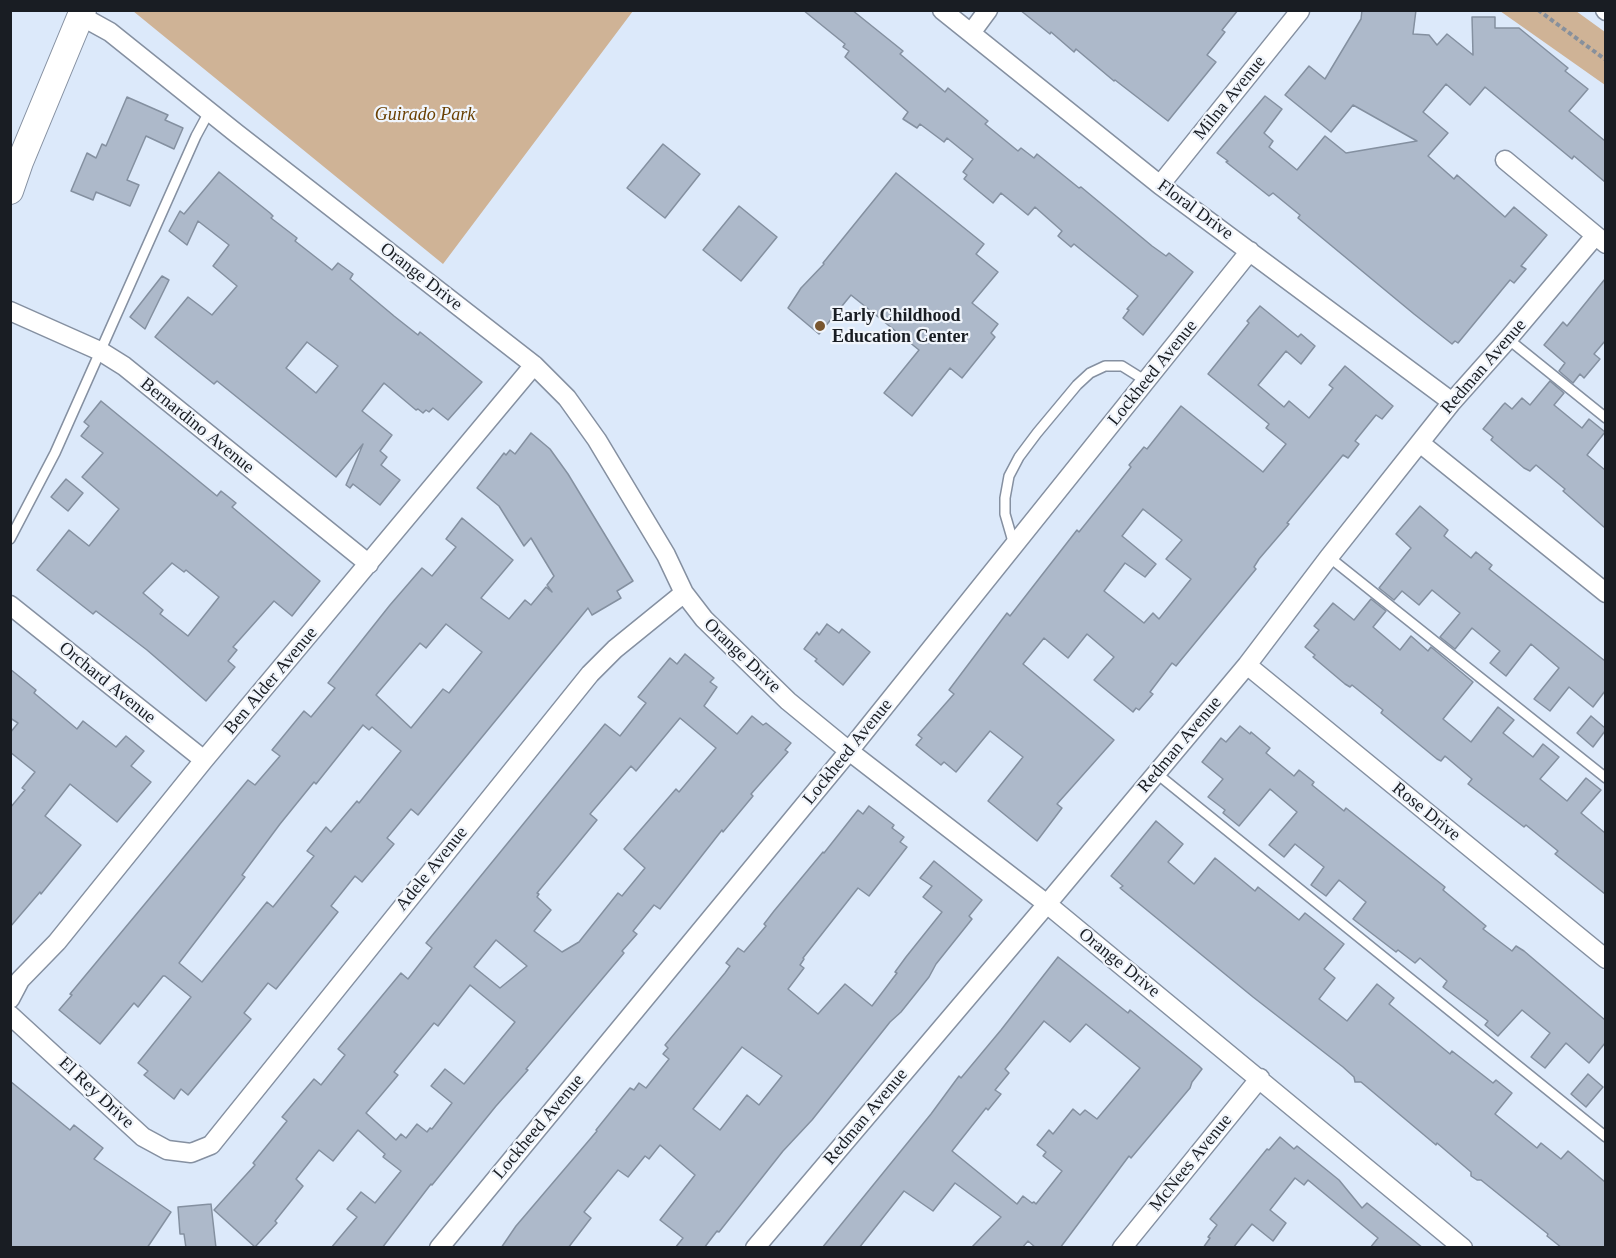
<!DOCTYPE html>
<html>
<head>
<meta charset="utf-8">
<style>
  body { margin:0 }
  #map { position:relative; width:1616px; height:1258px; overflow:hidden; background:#dce9fa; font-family:Georgia,serif }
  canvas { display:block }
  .frame { position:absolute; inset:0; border:12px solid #191d23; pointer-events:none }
</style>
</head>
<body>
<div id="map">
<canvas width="1616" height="1258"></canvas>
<div class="frame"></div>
</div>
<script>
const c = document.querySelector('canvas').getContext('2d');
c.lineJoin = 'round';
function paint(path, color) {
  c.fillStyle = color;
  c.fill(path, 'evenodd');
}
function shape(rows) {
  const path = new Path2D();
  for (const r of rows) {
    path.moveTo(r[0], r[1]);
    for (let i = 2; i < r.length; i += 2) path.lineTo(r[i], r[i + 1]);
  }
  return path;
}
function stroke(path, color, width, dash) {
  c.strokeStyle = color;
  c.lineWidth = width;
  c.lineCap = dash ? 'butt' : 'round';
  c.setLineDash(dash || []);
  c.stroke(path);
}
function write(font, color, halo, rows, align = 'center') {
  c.font = font + ' Georgia,serif';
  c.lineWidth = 4.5;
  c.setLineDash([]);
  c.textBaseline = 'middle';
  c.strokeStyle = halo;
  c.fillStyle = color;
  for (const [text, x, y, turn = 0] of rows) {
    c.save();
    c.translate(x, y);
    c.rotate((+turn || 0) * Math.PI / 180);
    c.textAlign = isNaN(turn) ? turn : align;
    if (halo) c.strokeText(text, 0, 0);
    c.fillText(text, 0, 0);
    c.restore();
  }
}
const green = shape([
  [133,11,633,11,443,264],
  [1500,11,1576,11,1605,32,1605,85]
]);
const building = shape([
  [803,10,852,10,903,51,900,54,945,92,948,88,988,121,985,124,1018,151,1021,148,1034,158,1037,154,1079,188,1081,187,1152,246,1166,256,1169,253,1193,272,1143,335,1123,318,1129,310,1127,309,1138,296,1074,244,1071,247,1058,236,1062,231,1035,207,1028,215,1001,193,993,203,964,179,967,175,963,172,973,159,947,138,944,142,920,124,917,128,903,119,908,112,845,57,849,51,843,47,845,44,803,10],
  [1020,10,1238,10,1222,30,1225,32,1207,55,1216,62,1168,121,1115,80,1114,81,1076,49,1074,52,1051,32,1050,34,1020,10],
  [1362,10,1416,10,1413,34,1429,35,1437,45,1447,34,1473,55,1472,17,1495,17,1495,28,1519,28,1568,68,1565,71,1588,89,1569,111,1605,141,1605,182,1574,156,1572,159,1485,87,1470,105,1446,84,1423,112,1448,133,1428,156,1454,179,1457,175,1505,217,1514,207,1547,235,1521,266,1526,269,1514,283,1510,280,1458,343,1455,341,1452,344,1414,314,1298,218,1300,215,1273,193,1269,196,1226,162,1228,161,1217,153,1265,96,1282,109,1264,133,1273,141,1269,147,1297,170,1325,136,1346,153,1417,141,1353,105,1331,132,1285,95,1309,66,1325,79,1361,19,1362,10],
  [127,97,168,115,165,120,183,128,174,149,146,136,127,180,139,185,130,206,96,192,93,200,71,191,87,153,96,158,102,144,106,146,127,97],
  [663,144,700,174,665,218,627,188,663,144],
  [219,172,270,213,273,216,271,218,297,238,295,241,332,270,338,263,353,274,350,279,394,316,418,335,420,332,482,382,448,420,433,408,429,412,426,410,423,413,418,409,416,410,384,383,362,411,392,435,380,451,387,457,381,465,400,480,380,505,353,484,350,488,346,485,363,444,336,477,217,381,214,384,155,337,188,297,212,315,237,286,213,266,229,245,198,221,187,245,169,231,180,211,184,214,219,172],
  [307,342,338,366,316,393,286,368,307,342],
  [896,173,984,244,976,254,998,272,972,303,998,324,991,333,995,337,962,378,950,368,912,416,884,393,919,350,851,295,819,334,788,308,801,288,824,264,823,263,896,173],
  [739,206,777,237,741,281,703,250,739,206],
  [162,276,169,280,145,329,130,317,162,276],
  [1605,279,1605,341,1594,354,1600,359,1584,378,1580,374,1573,383,1559,371,1565,363,1544,345,1563,322,1567,326,1605,279],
  [1260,306,1298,337,1301,334,1315,346,1301,364,1286,351,1258,385,1284,407,1289,401,1309,418,1333,388,1329,385,1345,366,1393,406,1382,419,1376,415,1355,441,1359,444,1348,458,1343,455,1287,523,1289,524,1259,559,1254,567,1256,569,1176,666,1172,663,1150,692,1153,694,1139,710,1136,708,1133,712,1094,680,1114,657,1087,634,1068,658,1044,638,1023,664,1114,740,1057,804,1062,808,1037,841,988,801,1023,757,990,731,956,772,944,762,941,765,916,745,922,738,918,735,954,694,949,690,1007,613,1010,616,1077,530,1079,532,1120,481,1131,467,1129,465,1144,447,1147,449,1181,406,1263,472,1286,444,1266,428,1269,424,1208,374,1249,323,1247,321,1260,306],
  [1143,509,1182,540,1166,559,1191,579,1159,619,1153,613,1144,623,1104,591,1125,563,1145,577,1156,564,1122,536,1143,509],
  [1550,381,1564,393,1554,405,1582,428,1589,419,1605,432,1587,455,1605,470,1605,528,1563,491,1565,489,1536,465,1530,471,1524,468,1491,440,1493,437,1483,429,1503,405,1505,403,1512,409,1522,398,1530,405,1550,381],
  [101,401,217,496,221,491,236,503,232,507,320,581,292,616,274,601,233,647,237,650,228,661,235,667,206,701,147,650,96,611,93,614,37,570,69,530,89,546,119,509,82,477,103,453,81,436,89,426,84,422,101,401],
  [172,563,184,572,186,570,219,597,188,636,160,614,163,610,143,593,172,563],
  [531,433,550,449,568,474,633,581,617,591,621,598,592,615,588,608,418,815,411,809,387,838,394,844,362,882,355,876,331,906,338,912,276,989,268,983,244,1013,251,1019,188,1095,181,1089,174,1099,144,1075,148,1071,138,1063,191,997,165,976,163,976,138,1007,134,1003,100,1044,59,1010,72,995,70,994,248,780,255,785,280,756,272,750,304,711,311,717,335,688,328,683,390,605,422,568,432,576,456,547,446,539,462,518,513,560,481,598,509,619,525,600,531,605,546,587,552,592,547,585,554,576,531,538,524,546,499,506,477,488,504,453,506,455,510,450,515,454,531,433],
  [446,624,482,652,449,693,443,689,411,728,376,695,420,643,426,648,446,624],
  [363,725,369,730,372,727,401,751,359,803,357,801,331,832,326,827,307,851,314,856,273,907,267,902,202,982,179,963,245,877,242,875,280,824,314,782,316,784,363,725],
  [66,479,83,493,68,511,51,497,66,479],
  [1420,506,1448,530,1444,536,1471,558,1476,552,1492,565,1489,569,1605,661,1605,691,1593,707,1569,687,1550,711,1534,699,1559,668,1531,644,1506,676,1490,663,1500,651,1472,628,1455,649,1440,637,1460,613,1432,590,1419,605,1402,591,1394,600,1379,588,1411,548,1396,534,1420,506],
  [1371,599,1386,611,1373,627,1400,650,1411,636,1428,651,1431,647,1473,682,1443,719,1471,742,1498,707,1514,720,1503,733,1533,757,1543,744,1559,757,1540,779,1567,801,1586,778,1601,790,1581,813,1605,833,1605,894,1555,854,1558,851,1526,825,1524,827,1468,784,1472,779,1445,756,1441,761,1437,759,1381,713,1383,710,1352,685,1350,687,1345,684,1313,657,1315,655,1305,647,1319,630,1314,626,1333,603,1354,620,1371,599],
  [827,624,839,633,842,629,870,652,843,685,815,661,817,659,804,649,817,632,819,635,827,624],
  [685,654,714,678,710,682,717,687,704,706,737,734,752,716,763,725,766,723,791,743,785,750,788,752,751,794,753,796,723,832,722,830,660,909,654,905,633,931,637,934,622,951,624,953,526,1069,528,1070,496,1106,432,1185,431,1184,382,1248,331,1248,357,1217,347,1209,361,1192,375,1203,401,1171,383,1157,385,1154,358,1130,333,1161,319,1150,296,1179,303,1186,275,1221,277,1223,255,1247,214,1210,255,1165,253,1163,287,1121,282,1117,314,1079,321,1085,345,1055,338,1049,401,973,408,979,432,948,426,943,605,724,620,736,646,703,638,697,670,658,677,664,685,654],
  [680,718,716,748,679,792,676,789,624,849,645,868,622,896,618,893,579,942,562,952,534,931,551,910,537,897,539,894,537,893,597,820,590,814,631,766,636,771,680,718],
  [496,940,527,966,500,988,474,967,496,940],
  [470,985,515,1022,464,1084,445,1069,431,1086,452,1103,432,1129,430,1128,427,1132,417,1124,406,1138,401,1134,396,1140,366,1113,398,1075,394,1072,434,1023,438,1026,470,985],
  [10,669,36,690,34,693,77,729,83,721,116,747,126,736,144,751,131,766,151,782,117,822,70,784,45,816,81,845,41,894,40,892,10,927,10,808,25,790,22,788,35,772,10,752,10,733,18,723,10,718,10,669],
  [1591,716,1605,728,1605,731,1593,747,1577,733,1591,716],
  [1240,726,1250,734,1251,732,1270,748,1266,753,1294,776,1299,770,1314,782,1312,785,1344,811,1346,808,1445,887,1443,890,1486,926,1483,929,1512,951,1516,946,1524,951,1605,1020,1605,1043,1589,1063,1566,1043,1545,1068,1531,1057,1550,1033,1522,1010,1498,1036,1485,1025,1488,1021,1443,987,1447,981,1420,958,1415,963,1398,950,1396,952,1353,919,1366,902,1339,880,1326,896,1311,885,1324,867,1295,844,1284,857,1269,845,1297,812,1270,789,1239,826,1223,813,1225,810,1208,797,1223,779,1202,762,1221,738,1226,742,1240,726],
  [869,806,894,825,892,828,904,837,900,842,907,847,869,896,858,888,803,958,804,959,800,965,804,968,788,989,818,1014,845,984,872,1006,897,973,895,972,906,957,942,912,923,897,932,886,920,878,934,861,982,900,969,916,972,919,936,964,929,977,901,1012,890,1022,812,1120,783,1151,719,1232,717,1231,704,1248,675,1248,683,1238,660,1220,695,1175,660,1145,649,1159,645,1156,628,1177,618,1170,584,1212,591,1218,568,1248,501,1248,516,1226,597,1131,596,1130,630,1088,634,1090,639,1083,646,1088,669,1059,663,1054,668,1048,665,1045,725,973,730,966,726,963,738,948,744,952,766,926,764,924,774,911,823,852,824,853,858,810,863,814,869,806],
  [742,1047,782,1076,759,1105,747,1095,720,1130,693,1109,742,1047],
  [1156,821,1183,844,1168,862,1194,884,1215,858,1255,891,1258,887,1299,920,1305,913,1344,944,1324,969,1335,978,1319,999,1347,1021,1377,984,1394,998,1389,1004,1450,1054,1452,1051,1493,1083,1496,1080,1512,1093,1495,1114,1537,1148,1541,1143,1561,1159,1568,1151,1605,1182,1605,1248,1562,1248,1547,1236,1548,1234,1481,1180,1477,1180,1471,1176,1471,1172,1437,1143,1436,1145,1361,1082,1355,1082,1354,1077,1343,1067,1253,997,1120,888,1123,886,1111,876,1156,821],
  [1058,957,1128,1013,1130,1010,1199,1066,1202,1069,1192,1082,1190,1088,1131,1158,1129,1156,1060,1248,1036,1248,1028,1241,1022,1248,971,1248,1001,1217,955,1183,933,1211,904,1191,859,1248,822,1248,931,1114,959,1076,961,1078,1001,1030,1058,957],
  [1044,1021,1070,1042,1086,1024,1140,1068,1097,1119,1085,1110,1080,1115,1073,1109,1053,1134,1049,1130,1037,1145,1046,1152,1043,1156,1062,1171,1036,1204,1034,1202,1032,1203,1023,1196,1017,1204,952,1151,986,1108,988,1110,1001,1094,995,1090,1009,1073,1005,1069,1044,1021],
  [1588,1074,1603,1087,1586,1107,1571,1094,1588,1074],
  [10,1081,70,1130,74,1125,103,1148,94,1159,171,1212,147,1248,10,1248,10,1081],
  [1280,1137,1294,1149,1297,1146,1339,1180,1362,1208,1367,1203,1423,1248,1370,1248,1378,1238,1308,1180,1304,1185,1295,1178,1270,1210,1286,1223,1273,1241,1252,1224,1233,1248,1203,1248,1210,1238,1208,1237,1217,1225,1210,1219,1267,1149,1269,1150,1280,1137],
  [211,1204,216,1248,186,1248,184,1234,180,1234,178,1207,211,1204]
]);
const path = shape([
  [1538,10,1606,60]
]);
const lane = shape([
  [1508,339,1606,418],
  [10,539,55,453,196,136,209,112],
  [1014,545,1005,514,1005,498,1009,476,1019,457,1037,433,1077,385,1090,373,1105,366,1122,366,1146,381],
  [1329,557,1606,778],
  [1156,773,1606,1137]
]);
const street = shape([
  [942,10,1160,185,1452,402],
  [1605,10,1606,11],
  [81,16,110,32,236,133,534,365,567,398,597,440,666,555,684,593,704,619,788,701,849,751,1047,904,1463,1248],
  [971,33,988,10],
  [1505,160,1606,244],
  [1160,185,1300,11],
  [10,311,100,351,124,366,369,564],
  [1420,443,1606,593],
  [10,605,204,760],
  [1247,665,1606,959],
  [10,999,20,980,57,942,204,760,534,365],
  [10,1015,143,1137,167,1150,191,1153,211,1145,590,674,615,649,684,593],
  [439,1248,849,751,1250,251],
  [755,1248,1047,904,1247,665,1329,557,1452,402,1508,339,1595,236],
  [1122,1248,1260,1078]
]);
const secondary = shape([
  [10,191,20,162,83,10]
]);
const markers = [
  [820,326,6,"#79562f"]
];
const streetNames = [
  ["Milna Avenue",1230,98,-51],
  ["Floral Drive",1195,210,36],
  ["Orange Drive",421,277,38],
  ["Redman Avenue",1484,367,-49],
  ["Lockheed Avenue",1153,373,-51],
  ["Bernardino Avenue",197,426,39],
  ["Orange Drive",742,656,44],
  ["Ben Alder Avenue",271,681,-50],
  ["Orchard Avenue",107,683,39],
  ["Redman Avenue",1180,745,-50],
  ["Lockheed Avenue",848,752,-51],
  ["Rose Drive",1426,812,39],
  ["Adele Avenue",432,869,-51],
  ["Orange Drive",1119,963,39],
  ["El Rey Drive",96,1093,43],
  ["Redman Avenue",866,1117,-50],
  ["Lockheed Avenue",539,1127,-50],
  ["McNees Avenue",1191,1163,-51]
];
const parkNames = [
  ["Guirado Park",425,115]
];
const poiNames = [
  ["Early Childhood",832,316],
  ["Education Center",832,337]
];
paint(green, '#cfb396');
paint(building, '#adb9ca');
stroke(building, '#8490a0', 1.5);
stroke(lane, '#8590a1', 12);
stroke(street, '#8590a1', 21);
stroke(secondary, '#8590a1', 28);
stroke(path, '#87909c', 4, [4.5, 3]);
stroke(lane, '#fff', 9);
stroke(street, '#fff', 18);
stroke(secondary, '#fff', 26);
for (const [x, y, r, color] of markers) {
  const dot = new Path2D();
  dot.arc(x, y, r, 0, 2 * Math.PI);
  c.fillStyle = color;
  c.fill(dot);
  stroke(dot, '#f0f5fc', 2);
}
write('18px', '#191d23', '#f0f5fc', streetNames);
write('italic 18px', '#693f01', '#f0f5fc', parkNames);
write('bold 18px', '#191d23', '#f0f5fc', poiNames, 'left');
</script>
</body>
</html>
